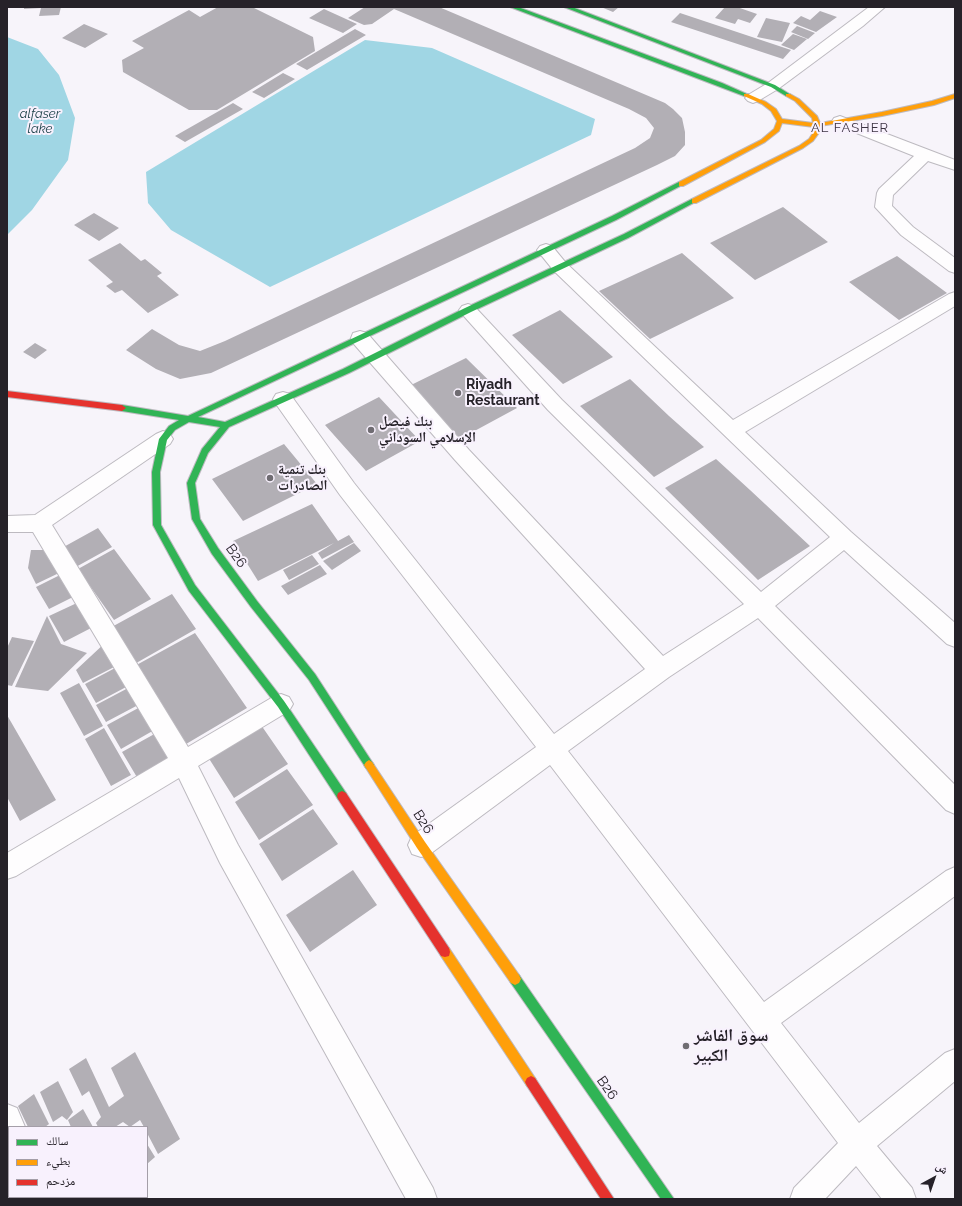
<!DOCTYPE html>
<html>
<head>
<meta charset="utf-8">
<style>
  body { margin:0 }
  #map { position:relative; width:962px; height:1206px; overflow:hidden; background:#f7f4fa; font-family:Raleway,"Noto Naskh Arabic",sans-serif }
  canvas { display:block }
  .frame { position:absolute; inset:0; border:8px solid #262229; pointer-events:none }
  .legend { position:absolute; left:8px; top:1126px; width:140px; height:72px; box-sizing:border-box; background:#f8f1fd; border:1px solid #a49ea8; margin:0; padding:5px 7px; list-style:none; font-size:12px; color:#262229 }
  .legend li { display:flex; align-items:center; gap:8px; height:20px }
  .legend b { width:20px; border:1px solid #a49ea8 }
  .north { position:absolute; left:914px; top:1158px; width:40px; height:40px; -webkit-text-stroke:3px #f8f1fd; paint-order:stroke; rotate:40deg; font-size:11px; font-weight:700; line-height:16px; text-align:center; color:#262229 }
  .north::after { content:''; display:block; margin:auto; width:14px; height:18px; background:#262229; clip-path:polygon(50% 0,100% 100%,50% 72%,0 100%) }
</style>
</head>
<body>
<div id="map">
<canvas width="962" height="1206"></canvas>
<div class="frame"></div>
<ul class="legend">
<li><b style="height:5px;background:#30b455"></b>سالك</li>
<li><b style="height:5px;background:#ff9f0a"></b>بطيء</li>
<li><b style="height:5px;background:#e5322d"></b>مزدحم</li>
</ul>
<div class="north">ش</div>
</div>
<script>
const c = document.querySelector('canvas').getContext('2d');
c.lineJoin = 'round';
function paint(path, color) {
  c.fillStyle = color;
  c.fill(path, 'evenodd');
}
function shape(rows) {
  const path = new Path2D();
  for (const r of rows) {
    path.moveTo(r[0], r[1]);
    for (let i = 2; i < r.length; i += 2) path.lineTo(r[i], r[i + 1]);
  }
  return path;
}
function stroke(path, color, width, dash) {
  c.strokeStyle = color;
  c.lineWidth = width;
  c.lineCap = dash ? 'butt' : 'round';
  c.setLineDash(dash || []);
  c.stroke(path);
}
function write(font, color, halo, rows, align = 'center') {
  c.font = font + ' Raleway,"Noto Naskh Arabic",sans-serif';
  c.lineWidth = 4;
  c.setLineDash([]);
  c.textBaseline = 'middle';
  c.strokeStyle = halo;
  c.fillStyle = color;
  for (const [text, x, y, turn = 0] of rows) {
    c.save();
    c.translate(x, y);
    c.rotate((+turn || 0) * Math.PI / 180);
    c.textAlign = isNaN(turn) ? turn : align;
    if (halo) c.strokeText(text, 0, 0);
    c.fillText(text, 0, 0);
    c.restore();
  }
}
const water = shape([
  [7,37,38,49,59,75,75,118,68,160,32,210,7,235],
  [365,40,432,48,595,119,591,135,270,287,171,230,148,203,146,172]
]);
const building = shape([
  [24,7,61,7,59,15,39,16,41,8,24,9],
  [218,7,252,7,313,37,315,51,217,110,189,110,123,72,122,60,144,48,132,41,189,10,200,17],
  [365,7,439,7,665,103,673,109,682,118,685,132,685,145,675,156,657,165,211,373,180,379,156,369,126,350,152,329,179,345,200,351,225,341,635,148,650,138,654,128,646,118,629,109,394,9,372,24,364,25,348,18],
  [601,7,619,7,613,12],
  [725,7,737,7,757,14,750,23,738,19,735,24,715,18],
  [324,9,357,24,343,33,309,18],
  [820,11,837,17,816,32,793,23,801,16,810,20],
  [680,13,791,50,783,59,671,22],
  [766,18,790,23,782,42,757,37],
  [84,24,108,34,85,48,62,38],
  [797,26,815,33,808,39,791,32],
  [355,29,366,35,307,70,296,64],
  [793,34,807,39,794,50,781,45],
  [283,73,295,79,264,98,252,92],
  [233,103,243,109,185,142,175,136],
  [783,207,828,242,755,280,710,243],
  [94,213,119,228,99,241,74,225],
  [120,243,141,261,145,259,162,273,157,276,179,295,148,313,122,290,115,293,106,286,113,282,88,260],
  [682,253,734,298,650,339,599,291],
  [897,256,947,293,899,320,849,282],
  [560,310,613,357,563,384,512,335],
  [35,343,47,350,35,359,23,352],
  [466,358,517,408,456,441,409,386],
  [630,379,669,416,704,447,654,477,580,406],
  [379,397,420,441,366,471,325,425],
  [284,444,317,484,243,521,212,479],
  [716,459,750,490,810,546,758,580,665,488],
  [312,504,338,541,349,535,354,542,322,559,318,553,334,543,258,581,233,541],
  [98,528,112,547,74,568,60,549],
  [354,543,361,551,332,570,323,561],
  [114,549,151,599,114,620,78,569],
  [31,550,47,550,59,573,36,584,28,568],
  [312,555,319,564,289,580,283,570],
  [320,565,327,574,288,595,281,586],
  [60,575,73,597,49,609,36,587],
  [172,594,196,629,131,666,108,629],
  [79,602,93,627,64,642,49,616],
  [47,616,61,644,87,653,48,691,15,687],
  [195,633,247,708,181,747,131,668],
  [12,637,34,641,12,686,7,685,7,648],
  [106,642,118,665,83,683,76,670],
  [117,667,128,686,96,703,85,684],
  [79,683,103,726,84,736,60,693],
  [130,687,140,704,106,722,96,705],
  [142,706,156,729,121,749,107,725],
  [7,715,56,800,20,821,7,797],
  [261,725,288,764,234,798,208,757],
  [104,728,131,775,111,786,85,739],
  [158,732,174,758,138,779,122,752],
  [287,769,313,805,259,840,235,802],
  [313,809,338,844,282,881,259,844],
  [353,870,377,905,310,952,286,915],
  [135,1052,180,1139,158,1154,147,1133,147,1127,144,1127,140,1120,130,1127,123,1122,115,1127,98,1127,96,1123,101,1117,89,1091,82,1096,69,1069,86,1058,109,1107,124,1096,111,1068],
  [58,1081,73,1112,67,1120,62,1116,53,1122,40,1092],
  [34,1094,49,1124,45,1127,28,1127,18,1106],
  [83,1109,93,1127,71,1127,68,1120],
  [147,1144,155,1157,147,1164]
]);
const street = shape([
  [869,7,885,7,863,26,778,89,758,101,753,103,748,101,745,98,748,95,768,83,869,7],
  [840,116,955,160,955,170,928,161,893,195,892,206,913,227,955,258,955,273,949,271,901,235,875,207,877,193,879,189,914,156,834,124,832,121,834,118,840,116],
  [546,244,552,246,566,263,733,420,949,294,955,292,955,306,745,432,851,532,955,623,955,647,947,644,844,550,775,606,955,785,955,814,946,810,758,618,669,677,568,751,764,1002,946,871,955,867,955,896,781,1023,859,1123,945,1053,955,1049,955,1081,877,1146,912,1188,916,1199,882,1199,856,1166,825,1199,790,1199,794,1188,838,1143,550,765,430,854,421,857,412,854,408,845,412,836,536,747,340,495,276,404,273,399,276,394,283,392,290,394,354,483,554,734,645,669,455,460,353,343,351,338,353,333,360,331,367,333,469,450,663,656,744,604,548,410,462,314,459,310,462,306,468,304,474,306,562,400,761,592,830,537,554,271,537,250,540,246,546,244],
  [163,431,170,434,173,439,170,444,52,525,188,747,273,697,281,694,289,697,293,704,289,711,198,766,238,845,433,1188,437,1199,406,1199,220,863,179,778,16,876,7,879,7,853,168,758,33,532,7,532,7,516,35,515,156,434,163,431],
  [7,1104,17,1108,25,1127,9,1127,9,1141,7,1140,7,1104],
  [25,1197,55,1197,56,1199,26,1199,25,1197]
]);
const fast = shape([
  [510,7,518,7,722,83,749,95,744,96,510,7],
  [564,7,572,7,775,85,791,95,786,96,771,87,564,7],
  [679,182,681,182,684,184,616,220,198,417,225,422,343,369,465,308,624,234,692,199,694,199,697,201,628,238,471,312,349,373,229,427,208,453,195,483,200,519,218,548,257,601,315,674,372,762,374,765,372,768,369,770,366,768,309,680,251,607,212,554,192,519,187,483,202,449,220,427,189,422,175,430,167,440,160,472,161,525,195,585,284,701,346,793,347,796,346,799,342,801,338,799,278,707,189,591,153,525,152,472,159,439,169,426,179,420,122,411,118,408,122,405,188,416,612,216,679,182],
  [515,973,519,975,674,1199,661,1199,511,983,509,979,511,975,515,973]
]);
const slow = shape([
  [744,94,748,94,766,102,776,109,782,119,813,123,812,118,795,101,786,96,786,94,790,94,799,99,817,116,820,123,882,112,932,101,955,94,955,98,934,105,882,116,820,126,821,130,813,141,803,148,696,203,692,203,692,199,799,146,809,139,815,130,814,127,782,123,779,131,765,142,683,186,679,186,679,182,761,140,774,129,777,121,771,111,762,104,744,96,744,94],
  [369,760,372,762,425,842,519,975,521,979,519,983,515,985,511,983,417,848,366,768,364,765,366,762,369,760],
  [445,947,449,948,535,1078,537,1082,535,1086,531,1088,527,1086,441,956,440,952,441,948,445,947]
]);
const jam = shape([
  [7,391,122,405,126,408,122,411,7,397,7,391],
  [342,791,346,793,449,948,450,952,449,956,445,957,441,956,338,799,337,796,338,793,342,791],
  [531,1076,535,1078,614,1199,601,1199,527,1086,525,1082,527,1078,531,1076]
]);
const markers = [
  [458,393,4,"#6f6c72"],
  [371,430,4,"#6f6c72"],
  [270,478,4,"#6f6c72"],
  [686,1046,4,"#6f6c72"]
];
const farWaternames = [
  ["alfaser",40,114],
  ["lake",40,129]
];
const farQuarternames = [
  ["AL FASHER",850,128]
];
const poiNames = [
  ["Riyadh",466,385],
  ["Restaurant",466,401],
  ["بنك فيصل",379,422],
  ["الإسلامي السوداني",379,438],
  ["بنك تنمية",278,470],
  ["الصادرات",278,486]
];
const streetNames = [
  ["B26",236,556,54],
  ["B26",423,822,57],
  ["B26",607,1088,55]
];
const nearPoinames = [
  ["سوق الفاشر",694,1036],
  ["الكبير",694,1056]
];
paint(water, '#a0d6e4');
paint(building, '#b2afb5');
stroke(street, '#bdbac0', 2);
stroke(fast, '#bdbac0', 2);
stroke(slow, '#bdbac0', 2);
stroke(jam, '#bdbac0', 2);
paint(street, '#fefdfe');
paint(fast, '#30b455');
paint(slow, '#ff9f0a');
paint(jam, '#e5322d');
for (const [x, y, r, color] of markers) {
  const dot = new Path2D();
  dot.arc(x, y, r, 0, 2 * Math.PI);
  c.fillStyle = color;
  c.fill(dot);
  stroke(dot, '#f8f1fd', 1.5);
}
write('italic 13px', '#193e46', '#f8f1fd', farWaternames);
c.letterSpacing = '1px';
write('13px', '#3b3241', '#f8f1fd', farQuarternames);
c.letterSpacing = '0px';
write('bold 14px', '#262229', '#f8f1fd', poiNames, 'left');
write('14px', '#262229', '#f8f1fd', streetNames);
write('bold 17px', '#262229', '#f8f1fd', nearPoinames, 'left');
</script>
</body>
</html>
